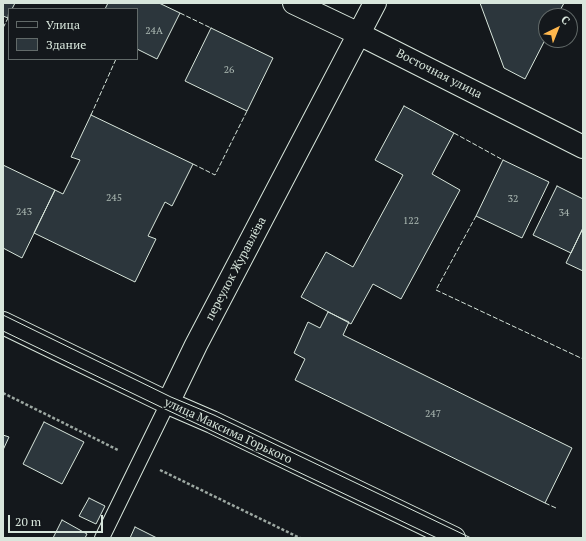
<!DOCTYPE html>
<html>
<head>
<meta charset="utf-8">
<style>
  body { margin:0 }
  #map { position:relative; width:586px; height:541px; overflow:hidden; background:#14181c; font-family:"PT Serif",serif }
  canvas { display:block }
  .frame { position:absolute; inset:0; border:4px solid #d8e6dc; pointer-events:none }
  .legend { position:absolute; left:8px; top:8px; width:130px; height:52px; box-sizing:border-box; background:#14181c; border:1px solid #626a69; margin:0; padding:5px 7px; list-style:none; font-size:12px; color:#d8e6dc }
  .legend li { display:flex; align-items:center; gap:8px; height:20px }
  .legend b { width:20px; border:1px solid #626a69 }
  .north { position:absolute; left:538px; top:8px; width:40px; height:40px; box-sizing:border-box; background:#14181c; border:1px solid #626a69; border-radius:50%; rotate:43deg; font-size:11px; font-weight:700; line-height:16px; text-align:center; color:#d8e6dc }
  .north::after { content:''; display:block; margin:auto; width:14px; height:18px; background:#ffb74d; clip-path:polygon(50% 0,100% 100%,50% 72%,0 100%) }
  .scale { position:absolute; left:8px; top:515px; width:95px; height:18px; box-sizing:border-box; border:2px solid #d8e6dc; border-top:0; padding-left:5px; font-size:12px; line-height:14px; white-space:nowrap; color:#d8e6dc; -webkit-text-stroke:3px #14181c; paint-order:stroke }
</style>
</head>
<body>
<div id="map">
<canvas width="586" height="541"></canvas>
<div class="frame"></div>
<ul class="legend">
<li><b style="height:5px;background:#14181c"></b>Улица</li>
<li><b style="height:11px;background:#2c363c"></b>Здание</li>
</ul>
<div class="north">С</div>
<div class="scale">20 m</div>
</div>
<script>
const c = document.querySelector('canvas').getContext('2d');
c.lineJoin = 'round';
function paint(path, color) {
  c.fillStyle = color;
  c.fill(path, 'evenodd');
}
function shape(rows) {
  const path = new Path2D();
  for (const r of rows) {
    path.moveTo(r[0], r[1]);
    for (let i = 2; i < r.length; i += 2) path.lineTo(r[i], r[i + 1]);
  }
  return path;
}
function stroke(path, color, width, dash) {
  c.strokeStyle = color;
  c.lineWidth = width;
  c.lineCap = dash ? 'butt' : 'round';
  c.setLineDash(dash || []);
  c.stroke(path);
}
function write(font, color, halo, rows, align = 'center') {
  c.font = font + ' "PT Serif",serif';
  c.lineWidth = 3;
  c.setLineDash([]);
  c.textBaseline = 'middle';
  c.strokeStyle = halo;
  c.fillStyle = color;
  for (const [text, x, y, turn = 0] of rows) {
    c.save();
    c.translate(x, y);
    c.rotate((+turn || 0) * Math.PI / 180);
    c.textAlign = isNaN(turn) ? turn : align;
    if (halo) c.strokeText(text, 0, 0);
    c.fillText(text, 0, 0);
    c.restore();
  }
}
const building = shape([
  [3,3,15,3,12,9,9,9,8,18,3,16,3,3],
  [108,3,159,3,180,13,157,59,137,49,137,9,105,9,108,3],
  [480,3,564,3,557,16,546,16,546,38,525,79,504,68,480,3],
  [211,28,273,58,247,111,185,81,211,28],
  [404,106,454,133,432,174,460,190,401,299,373,284,351,324,301,297,326,252,353,267,403,175,375,160,404,106],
  [91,115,193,164,172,206,165,202,148,236,156,239,135,282,34,233,55,190,63,194,80,160,71,157,91,115],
  [503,160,549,182,522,238,476,216,503,160],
  [3,165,55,190,22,258,3,248,3,165],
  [557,186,583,199,583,228,571,253,533,235,557,186],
  [583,228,583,271,566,263,583,228],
  [328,312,349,322,343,335,572,448,545,503,295,380,305,359,294,353,308,322,320,328,328,312],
  [44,422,84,442,62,484,23,464,44,422],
  [3,435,9,437,3,450,3,435],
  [89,498,105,506,96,524,79,516,89,498],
  [62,520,87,534,85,538,53,538,62,520],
  [135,527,157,538,130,538,135,527]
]);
const path = shape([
  [3,393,118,450],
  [160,470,300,538]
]);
const service = shape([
  [102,538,168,403]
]);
const minor = shape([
  [294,3,359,34,583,147],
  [168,403,196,345,375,3]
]);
const secondary = shape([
  [3,323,168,403,212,422,454,538]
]);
const tram = shape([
  [3,315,171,397,214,415,471,538],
  [3,331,165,409,208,429,437,538]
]);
const fence = shape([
  [180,13,211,28],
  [3,28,8,18],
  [91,115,116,59],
  [454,133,503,160],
  [193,164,215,175,247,111],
  [476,216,436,290,583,359],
  [545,503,556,508]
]);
const numberNames = [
  ["24А",154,31],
  ["26",229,70],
  ["245",114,198],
  ["32",513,199],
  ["243",24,212],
  ["34",564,213],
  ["122",411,221],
  ["247",433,414]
];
const streetNames = [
  ["Восточная улица",439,74,27],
  ["переулок Журавлёва",236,269,-62],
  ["улица Максима Горького",228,431,25]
];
paint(building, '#2c363c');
stroke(building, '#d8e6dc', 1);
stroke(service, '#d8e6dc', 16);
stroke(minor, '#d8e6dc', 24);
stroke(secondary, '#d8e6dc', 24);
stroke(path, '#9da8a2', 2.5, [3, 2]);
stroke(service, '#14181c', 14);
stroke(minor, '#14181c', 22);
stroke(secondary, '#14181c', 22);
stroke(tram, '#d8e6dc', 1);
stroke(fence, '#d8e6dc', 1, [5, 2]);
write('10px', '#adbab4', null, numberNames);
write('12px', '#d8e6dc', '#14181c', streetNames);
</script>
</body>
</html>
